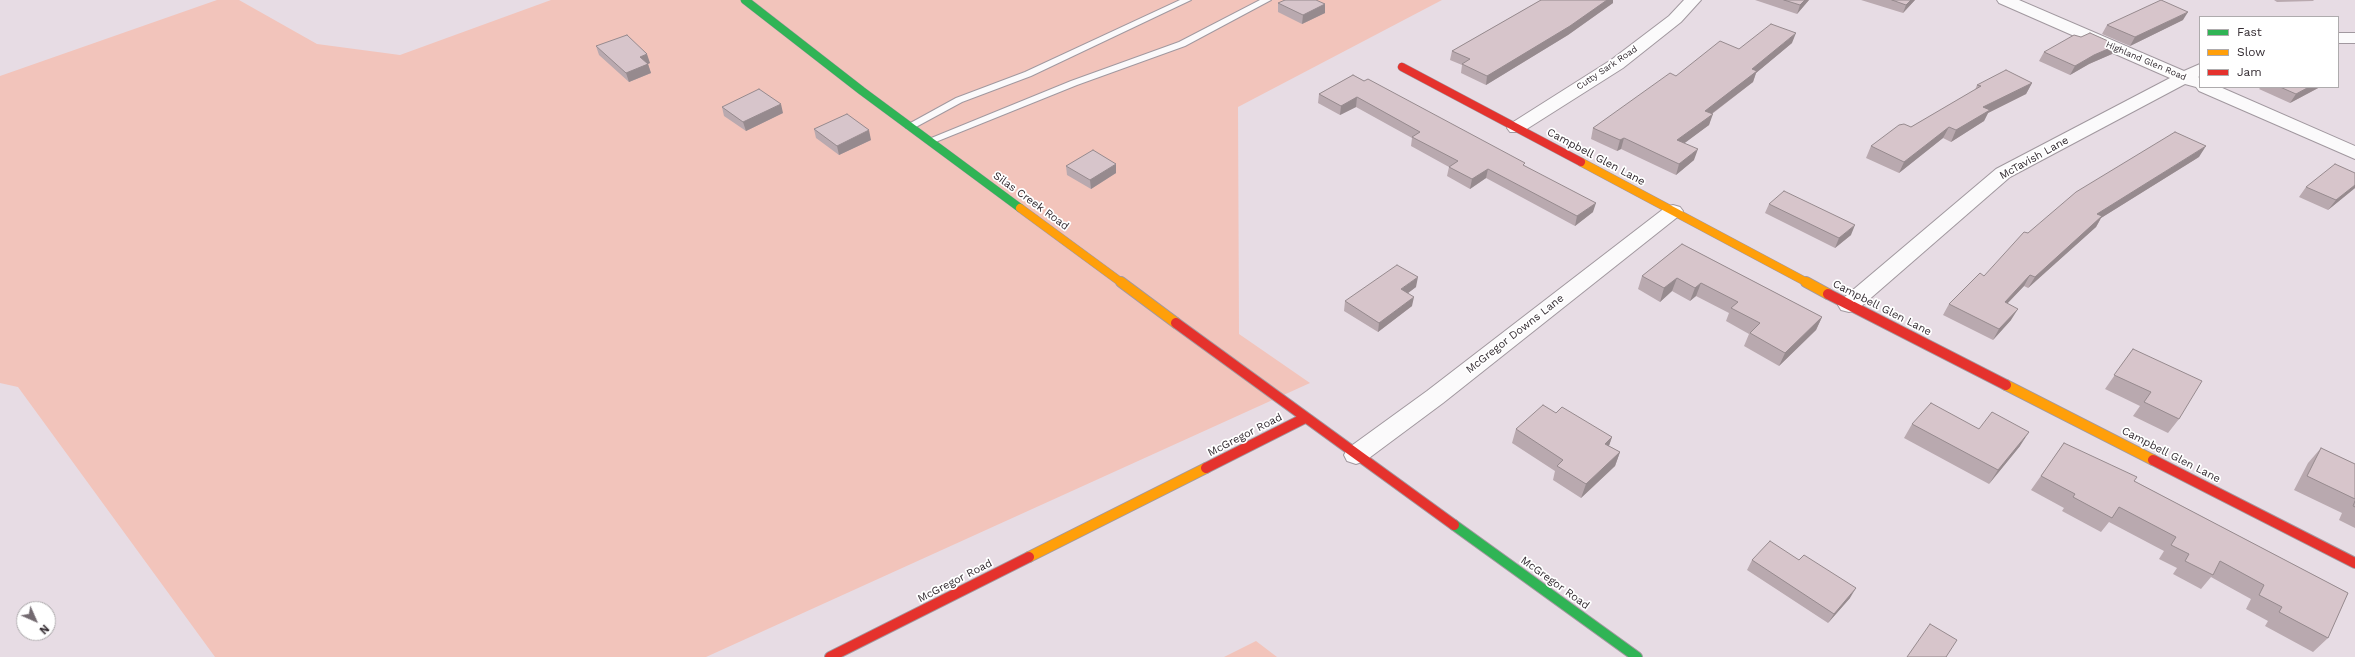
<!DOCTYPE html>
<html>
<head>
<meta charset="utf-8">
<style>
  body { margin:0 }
  #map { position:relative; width:2355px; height:657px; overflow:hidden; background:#e7dce4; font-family:"Work Sans",sans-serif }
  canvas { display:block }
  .legend { position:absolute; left:2199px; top:16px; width:140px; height:72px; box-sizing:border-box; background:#fff; border:1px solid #aeabad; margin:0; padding:5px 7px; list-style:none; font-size:12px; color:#342c32 }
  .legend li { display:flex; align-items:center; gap:8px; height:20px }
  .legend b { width:20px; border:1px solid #aeabad }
  .north { position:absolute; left:16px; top:601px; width:40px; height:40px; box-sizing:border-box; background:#fff; border:1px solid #aeabad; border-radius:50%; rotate:135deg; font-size:11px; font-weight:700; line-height:16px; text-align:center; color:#342c32 }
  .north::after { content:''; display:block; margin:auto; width:14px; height:18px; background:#736a70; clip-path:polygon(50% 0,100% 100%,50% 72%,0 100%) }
</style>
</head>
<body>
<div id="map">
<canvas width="2355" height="657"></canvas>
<ul class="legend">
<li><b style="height:5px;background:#30b455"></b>Fast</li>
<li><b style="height:5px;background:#ff9f0a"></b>Slow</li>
<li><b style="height:5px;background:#e5322d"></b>Jam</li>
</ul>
<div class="north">N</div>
</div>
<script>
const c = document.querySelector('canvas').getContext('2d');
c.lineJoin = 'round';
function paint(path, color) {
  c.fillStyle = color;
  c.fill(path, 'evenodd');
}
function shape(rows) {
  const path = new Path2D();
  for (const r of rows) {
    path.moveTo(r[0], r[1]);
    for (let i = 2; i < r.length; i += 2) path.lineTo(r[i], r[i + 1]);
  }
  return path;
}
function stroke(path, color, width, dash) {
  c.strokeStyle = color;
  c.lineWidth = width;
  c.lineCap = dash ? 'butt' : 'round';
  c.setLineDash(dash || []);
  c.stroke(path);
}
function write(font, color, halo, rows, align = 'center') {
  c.font = font + ' "Work Sans",sans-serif';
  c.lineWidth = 3.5;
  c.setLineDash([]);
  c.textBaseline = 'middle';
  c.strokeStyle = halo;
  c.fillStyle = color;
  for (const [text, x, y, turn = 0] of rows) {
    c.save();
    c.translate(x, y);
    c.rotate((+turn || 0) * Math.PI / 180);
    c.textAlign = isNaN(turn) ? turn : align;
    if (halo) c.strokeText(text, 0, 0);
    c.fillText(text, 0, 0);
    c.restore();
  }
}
const green = shape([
  [217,0,239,0,317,44,400,55,551,0,1442,0,1238,107,1239,334,1310,383,706,657,215,657,18,387,0,383,0,76],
  [1256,641,1277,657,1224,657]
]);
const lane = shape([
  [1180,0,1191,0,1031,76,962,102,914,128,906,128,905,126,956,98,1025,72,1180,0],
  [1260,0,1271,0,1185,46,1077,85,933,143,929,144,924,141,1071,81,1179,42,1260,0]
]);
const street = shape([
  [1684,0,1701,0,1681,22,1623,68,1522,132,1510,132,1507,128,1510,124,1611,60,1669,16,1684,0],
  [1997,0,2019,0,2184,71,2200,64,2200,76,2198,77,2200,78,2200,87,2220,87,2355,146,2355,159,2199,91,2196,87,2185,84,2010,177,1857,310,1849,312,1841,310,1838,305,1841,300,1996,169,2170,78,1999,3,1997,0],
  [2338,33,2355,33,2355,43,2338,43,2338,33],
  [1673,205,1680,207,1683,211,1680,215,1443,403,1365,461,1356,464,1347,461,1344,455,1347,449,1427,391,1666,207,1673,205]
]);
const fastFar1 = shape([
  [745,0,862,91,1020,208]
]);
const fast = shape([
  [1454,525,1637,657]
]);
const slowFar1 = shape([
  [1581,162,1808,283],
  [1020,208,1122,283]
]);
const slow = shape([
  [1121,282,1176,323],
  [1806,282,1828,294],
  [2006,385,2153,460],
  [1029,557,1206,468]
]);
const jamFar1 = shape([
  [1402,67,1581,162]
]);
const jam = shape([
  [1828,294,2006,385],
  [1176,323,1454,525],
  [2153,460,2355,563],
  [1206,468,1305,418],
  [830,657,1029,557]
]);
const wall = shape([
  [1541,0,1613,0,1613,3,1568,35,1486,85,1461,73,1462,65,1450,60,1452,51],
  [1755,0,1809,0,1797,14],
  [1861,0,1915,0,1903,13],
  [2274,0,2314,0,2313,1,2277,2],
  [1278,3,1325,4,1325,13,1302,24,1278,12],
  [2183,20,2130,46,2102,34,2107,25],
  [2081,37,2117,45,2112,54,2089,64,2070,75,2039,61,2044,52],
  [1792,43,1756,73,1753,82,1712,114,1709,125,1684,143,1694,160,1676,175,1621,149,1617,151,1591,139,1593,128,1676,76,1739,49],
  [596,46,650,63,648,64,651,73,629,82,599,55],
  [1353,75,1525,166,1593,212,1575,226,1486,178,1470,189,1447,176,1449,167,1411,146,1412,138,1356,107,1340,115,1318,103,1319,94],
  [2032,83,2026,94,1988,113,1984,121,1951,142,1943,138,1899,173,1866,158,1871,146,1911,127,1975,90,1977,85],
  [2261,87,2320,87,2290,103,2259,89],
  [722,107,783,113,746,131,724,116],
  [814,129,871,140,839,155,816,138],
  [2199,157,2101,218,2096,227,2028,288,2024,286,2007,304,2011,320,1993,340,1943,315,1949,304,1984,276,2028,233],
  [1066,166,1116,173,1091,189,1067,175],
  [2306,187,2355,188,2328,210,2299,197],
  [1769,204,1851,235,1835,248,1765,213],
  [1682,244,1822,317,1816,330,1779,366,1744,346,1749,334,1726,321,1729,313,1696,296,1690,301,1672,291,1660,302,1638,289,1642,276],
  [1416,287,1408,293,1412,306,1378,332,1344,311,1345,301],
  [2133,349,2179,419,2168,433,2133,416,2140,406,2105,389],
  [1556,413,1612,437,1609,446,1620,452,1615,466,1581,498,1553,480,1555,471,1512,443,1516,429],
  [1912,424,1979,429,2020,446,1989,484,1904,438],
  [2064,443,2134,481,2348,593,2328,638,2313,652,2265,626,2268,621,2246,609,2251,599,2211,577,2201,589,2173,574,2177,568,2159,559,2164,551,2109,522,2101,532,2062,511,2064,508,2031,490],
  [2321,448,2355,464,2355,528,2339,520,2342,513,2294,490,2308,463],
  [1752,560,1799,560,1850,598,1828,623,1747,570]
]);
const shadedWall = shape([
  [1607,0,1613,0,1613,3,1568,35,1486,85,1487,76],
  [1805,0,1809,0,1797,14,1800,5],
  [1911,0,1915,0,1903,13,1906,5],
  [1325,4,1325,13,1302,24,1303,15],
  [2188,12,2183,20,2130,46,2135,37],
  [1796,33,1792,43,1756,73,1753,82,1702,121,1705,111,1752,69],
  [2117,45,2112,54,2089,64,2070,75,2075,66,2094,55],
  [647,54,650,63,643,66,640,57],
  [648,64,651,73,629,82,626,73],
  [2032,83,2026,94,1988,113,1984,121,1951,142,1956,130,1983,107],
  [2309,87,2320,87,2290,103,2296,94],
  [1357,97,1356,107,1340,115,1341,106],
  [781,104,783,113,746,131,743,122],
  [1713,114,1709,125,1674,151,1677,140],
  [1949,127,1943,138,1899,173,1904,162],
  [869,130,871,140,839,155,837,146],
  [1624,138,1621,149,1617,151,1620,140],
  [2206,146,2199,157,2101,218,2096,227,2028,288,2035,277,2097,214],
  [1698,149,1694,160,1676,175,1679,164],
  [1116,164,1116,173,1091,189,1090,180],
  [1488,169,1486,178,1470,189,1472,179],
  [2355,185,2355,188,2328,210,2336,200],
  [1596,203,1593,212,1575,226,1577,216],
  [1855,225,1851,235,1835,248,1839,238],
  [2030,275,2024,286,1998,313,2005,302],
  [1418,277,1416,287,1400,299,1401,289],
  [1677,278,1672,291,1660,302,1664,288],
  [1701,283,1696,296,1690,301,1695,288],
  [1414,297,1412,306,1378,332,1379,323],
  [2018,309,2011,320,1993,340,1999,329],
  [1822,317,1816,330,1779,366,1785,353],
  [2029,432,2020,446,1989,484,1998,470],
  [1612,437,1607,451,1605,444],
  [1620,452,1615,466,1581,498,1586,484],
  [1856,588,1850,598,1828,623,1834,614]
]);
const building = shape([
  [1285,0,1316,0,1325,4,1303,15,1278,3,1285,0],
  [1541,0,1607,0,1570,26,1487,76,1462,64,1470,59,1452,51,1541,0],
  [1784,0,1805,0,1800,5,1784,0],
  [1892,0,1911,0,1906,5,1892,0],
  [2161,0,2188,12,2135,37,2107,25,2161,0],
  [1771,24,1796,33,1752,69,1757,71,1705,111,1713,114,1677,140,1698,149,1679,164,1624,138,1620,140,1593,128,1670,73,1676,76,1720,41,1739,49,1771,24],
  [2090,33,2117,45,2094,55,2075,66,2044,52,2074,35,2081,37,2090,33],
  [627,35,647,54,640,57,648,64,626,73,596,46,627,35],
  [2006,70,2032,83,1983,107,1990,110,1956,130,1949,127,1904,162,1871,146,1899,125,1904,124,1911,127,1981,86,1977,85,2006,70],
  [1353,75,1364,81,1368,79,1525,163,1523,165,1596,203,1577,216,1488,169,1472,179,1449,167,1458,161,1412,137,1420,132,1357,97,1341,106,1319,94,1353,75],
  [2280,87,2309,87,2296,94,2280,87],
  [759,89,781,104,743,122,722,107,759,89],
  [847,114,869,130,837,146,814,129,847,114],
  [2175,132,2206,146,2097,214,2102,216,2035,277,2030,275,2005,302,2018,309,1999,329,1949,304,1980,273,1984,276,2024,232,2028,233,2076,192,2175,132],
  [1093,150,1116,164,1090,180,1066,166,1093,150],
  [2335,164,2355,173,2355,185,2336,200,2306,187,2335,164],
  [1784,191,1855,225,1839,238,1769,204,1784,191],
  [1682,244,1822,317,1785,353,1750,333,1760,323,1731,308,1738,302,1701,283,1695,288,1677,278,1664,288,1642,276,1682,244],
  [1397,265,1418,277,1401,289,1414,297,1379,323,1345,301,1397,265],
  [2133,349,2202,381,2179,419,2144,402,2151,392,2114,375,2133,349],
  [1931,403,1979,429,1992,412,2029,432,1998,470,1912,424,1931,403],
  [1543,405,1556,413,1562,407,1612,437,1605,444,1620,452,1586,484,1557,466,1563,460,1516,429,1543,405],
  [2064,443,2137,477,2134,481,2348,593,2328,638,2279,612,2282,607,2259,595,2264,585,2220,561,2213,575,2185,561,2189,554,2171,545,2176,537,2119,507,2112,518,2073,497,2075,494,2041,476,2064,443],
  [2321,448,2355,464,2355,499,2307,476,2321,448],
  [2355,501,2355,507,2353,506,2355,501],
  [1770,541,1799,560,1804,555,1856,588,1834,614,1752,560,1770,541],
  [1930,624,1957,640,1946,657,1947,657,1907,657,1930,624]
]);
const farStreetnames = [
  ["Highland Glen Road",2146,61,23],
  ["Cutty Sark Road",1607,68,-34]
];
const streetNames = [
  ["Campbell Glen Lane",1596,157,28],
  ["McTavish Lane",2034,158,-29],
  ["Silas Creek Road",1031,201,36],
  ["Campbell Glen Lane",1882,308,27],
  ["McGregor Downs Lane",1515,334,-38],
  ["McGregor Road",1245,435,-27],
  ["Campbell Glen Lane",2171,455,27],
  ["McGregor Road",955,581,-27],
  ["McGregor Road",1555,583,36]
];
paint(green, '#f2c4bb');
stroke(lane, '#a1989f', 2);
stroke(street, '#a1989f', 2);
stroke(fastFar1, '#a1989f', 9);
stroke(fast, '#a1989f', 12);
stroke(slowFar1, '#a1989f', 9);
stroke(slow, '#a1989f', 12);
stroke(jamFar1, '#a1989f', 9);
stroke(jam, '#a1989f', 12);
paint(lane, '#fbfafb');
paint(street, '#fbfafb');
stroke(fastFar1, '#30b455', 8);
stroke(fast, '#30b455', 10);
stroke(slowFar1, '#ff9f0a', 8);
stroke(slow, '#ff9f0a', 10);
stroke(jamFar1, '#e5322d', 8);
stroke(jam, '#e5322d', 10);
paint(wall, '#b9a9af');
paint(shadedWall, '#968a8e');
paint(building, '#d7c5cb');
stroke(building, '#968a8e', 1);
write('9px', '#342c32', '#fff', farStreetnames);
write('11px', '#342c32', '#fff', streetNames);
</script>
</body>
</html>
